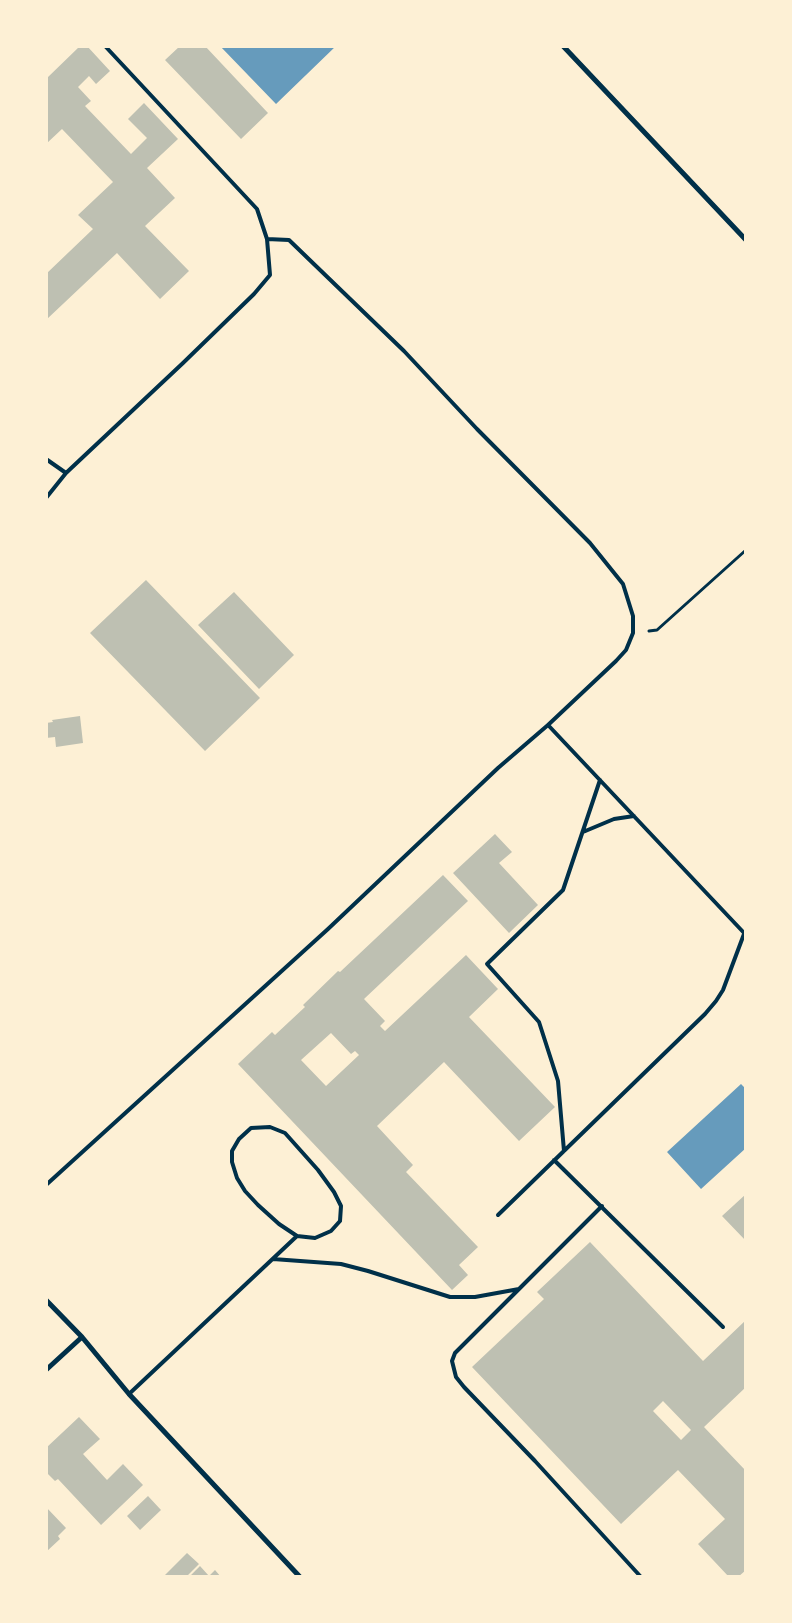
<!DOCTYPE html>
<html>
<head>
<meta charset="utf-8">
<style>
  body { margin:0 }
  #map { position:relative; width:792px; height:1623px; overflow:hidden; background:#fdf0d5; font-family:Lato,sans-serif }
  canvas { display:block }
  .frame { position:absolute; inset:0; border:48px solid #fdf0d5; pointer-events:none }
</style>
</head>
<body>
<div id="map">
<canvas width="792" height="1623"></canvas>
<div class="frame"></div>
</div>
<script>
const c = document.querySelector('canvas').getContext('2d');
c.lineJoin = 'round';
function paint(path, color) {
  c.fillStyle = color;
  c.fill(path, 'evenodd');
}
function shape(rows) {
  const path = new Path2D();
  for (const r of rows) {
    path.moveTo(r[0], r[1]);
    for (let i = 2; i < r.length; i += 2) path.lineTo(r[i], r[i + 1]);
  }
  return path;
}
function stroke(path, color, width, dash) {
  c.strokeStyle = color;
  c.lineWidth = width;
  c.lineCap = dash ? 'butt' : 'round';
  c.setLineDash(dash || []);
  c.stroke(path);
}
const water = shape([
  [220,46,336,46,276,104],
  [741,1084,746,1089,746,1148,701,1189,667,1152]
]);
const building = shape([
  [80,46,87,46,110,71,96,84,89,76,78,87,91,101,85,106,131,154,147,138,128,119,144,103,178,139,147,168,175,198,145,226,189,271,160,299,117,253,46,320,46,274,93,229,78,215,113,182,62,129,46,144,46,79],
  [180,46,205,46,268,113,241,139,165,60],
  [146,580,260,698,205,751,90,633],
  [234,592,294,655,259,689,198,625],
  [80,716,83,743,56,747,55,737,46,738,46,723,53,722,52,720],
  [495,834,512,852,499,863,538,905,509,933,453,873],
  [443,875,468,901,364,999,385,1021,380,1026,385,1031,466,955,498,989,469,1017,555,1107,519,1141,444,1062,377,1126,413,1165,406,1172,478,1247,459,1265,468,1275,452,1290,238,1064,272,1032,275,1035,305,1007,303,1005,338,971,340,972],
  [331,1033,351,1054,355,1051,359,1055,326,1086,301,1060],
  [746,1194,746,1241,722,1216],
  [590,1242,703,1361,746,1320,746,1387,704,1427,746,1471,746,1570,738,1577,729,1577,698,1544,725,1519,678,1470,621,1524,472,1367,544,1299,537,1292],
  [663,1401,691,1430,681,1440,653,1411],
  [79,1417,100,1439,83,1454,107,1480,123,1464,143,1485,101,1525,58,1479,55,1481,46,1472,46,1448],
  [148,1496,161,1510,140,1530,127,1516],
  [46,1507,66,1528,58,1536,60,1539,46,1552],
  [187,1553,199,1564,186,1577,165,1577,164,1576],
  [200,1566,209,1576,215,1570,221,1577,189,1577]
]);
const path = shape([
  [649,631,657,630,746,550]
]);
const service = shape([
  [46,459,66,473,183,363,254,294,270,275,267,239,257,209,105,46],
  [46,498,66,473],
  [548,725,746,935],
  [583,832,614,819,634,816],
  [564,1151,558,1081,539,1022,487,964,563,890,600,780],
  [554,1160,723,1327],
  [46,1185,328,929,498,768,548,725,616,661,626,650,633,633,633,616,623,584,590,543,477,429,404,351,289,240,267,239],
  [602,1206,455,1353,452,1361,456,1377,464,1387,535,1461,641,1577],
  [498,1215,705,1014,716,1001,723,990,744,934],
  [273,1259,341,1264,368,1271,450,1297,475,1297,519,1289],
  [129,1394,297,1236,315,1238,331,1231,340,1221,341,1206,334,1192,318,1170,285,1133,270,1127,251,1128,239,1139,232,1151,232,1162,237,1178,245,1191,258,1205,279,1224,297,1236]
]);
const minor = shape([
  [563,46,746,240],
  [46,1300,82,1337,129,1394,300,1577],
  [46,1370,82,1337]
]);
paint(water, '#669bbc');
paint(building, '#bec0b2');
stroke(path, '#003049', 3);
stroke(service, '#003049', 4);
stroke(minor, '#003049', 5);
</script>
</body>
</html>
